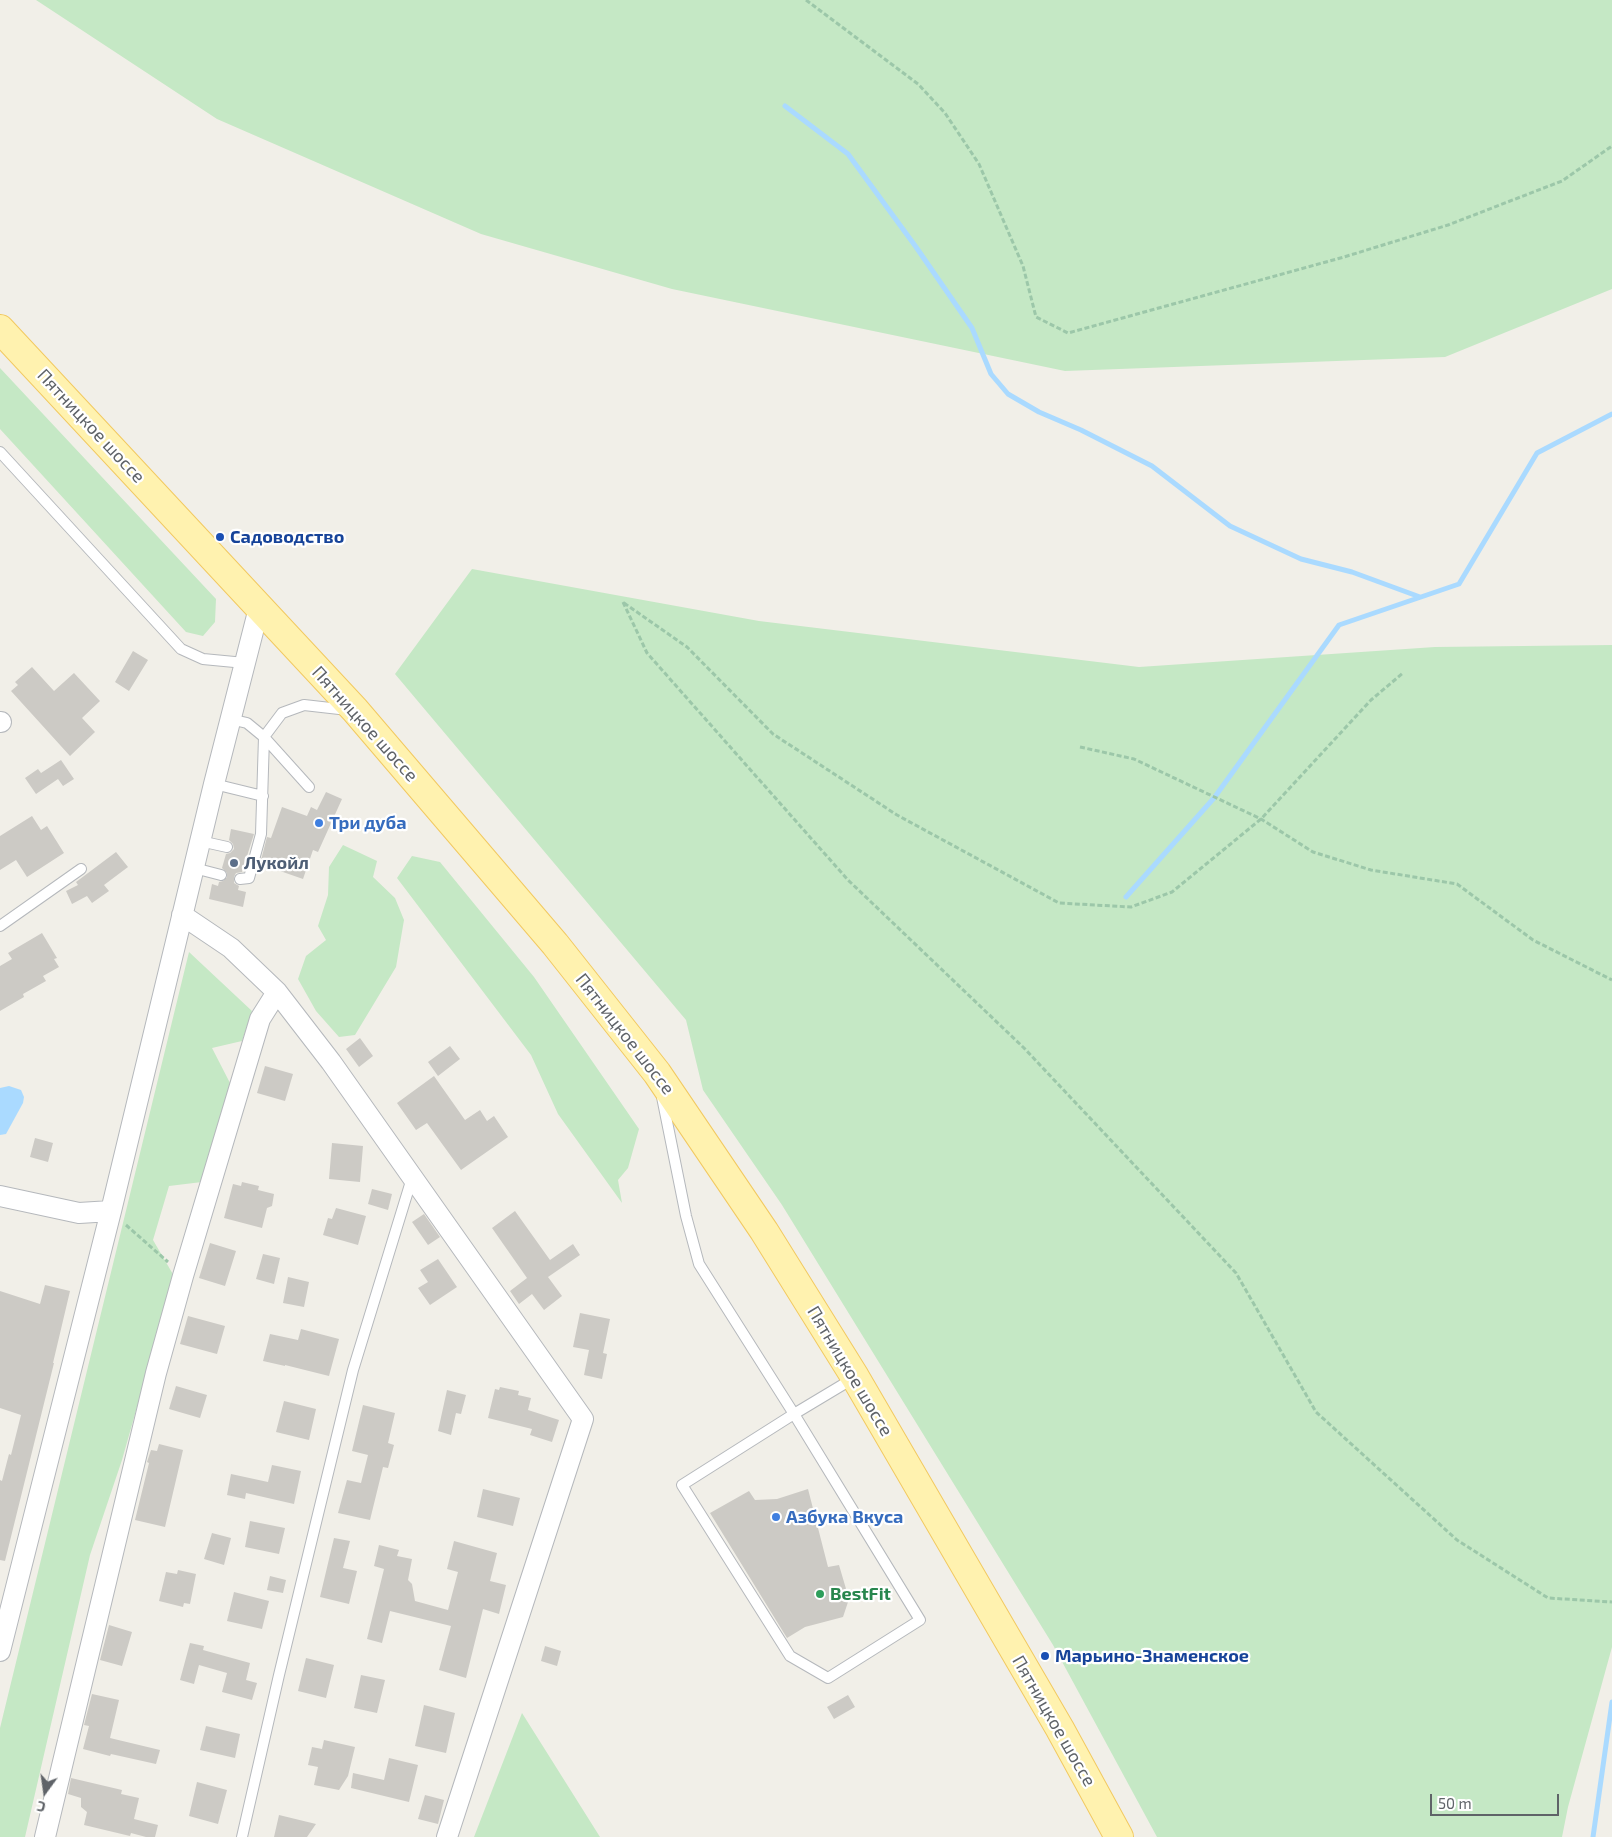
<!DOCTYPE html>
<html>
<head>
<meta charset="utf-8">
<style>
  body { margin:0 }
  #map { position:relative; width:1612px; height:1837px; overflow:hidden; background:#f1efe8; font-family:"Exo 2",sans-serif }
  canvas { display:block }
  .north { position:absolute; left:20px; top:1767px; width:50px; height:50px; -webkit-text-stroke:4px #fff; paint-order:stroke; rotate:194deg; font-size:14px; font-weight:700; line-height:20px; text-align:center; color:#5f6368 }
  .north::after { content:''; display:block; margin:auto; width:18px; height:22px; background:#5f6368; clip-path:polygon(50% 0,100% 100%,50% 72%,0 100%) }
  .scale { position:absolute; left:1430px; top:1794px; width:129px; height:22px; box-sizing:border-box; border:2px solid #5f6368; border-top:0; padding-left:6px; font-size:15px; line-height:18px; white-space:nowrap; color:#5f6368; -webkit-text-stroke:4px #fff; paint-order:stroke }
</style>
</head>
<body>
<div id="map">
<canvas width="1612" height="1837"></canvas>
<div class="north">С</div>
<div class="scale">50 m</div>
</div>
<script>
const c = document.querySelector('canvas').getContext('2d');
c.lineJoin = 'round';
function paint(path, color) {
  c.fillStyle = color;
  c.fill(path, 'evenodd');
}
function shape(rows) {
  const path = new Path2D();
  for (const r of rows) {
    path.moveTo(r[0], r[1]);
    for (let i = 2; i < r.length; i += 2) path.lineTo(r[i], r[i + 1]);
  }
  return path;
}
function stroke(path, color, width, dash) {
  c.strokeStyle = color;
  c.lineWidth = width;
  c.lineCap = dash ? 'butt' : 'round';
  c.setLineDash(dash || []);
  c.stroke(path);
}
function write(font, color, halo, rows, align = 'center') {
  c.font = font + ' "Exo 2",sans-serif';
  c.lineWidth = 4.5;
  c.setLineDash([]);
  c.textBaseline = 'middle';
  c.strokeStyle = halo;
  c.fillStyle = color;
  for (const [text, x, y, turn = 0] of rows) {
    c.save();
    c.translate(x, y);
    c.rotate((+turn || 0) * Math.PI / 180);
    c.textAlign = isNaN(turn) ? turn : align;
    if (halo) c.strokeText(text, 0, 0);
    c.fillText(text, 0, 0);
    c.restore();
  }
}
const green = shape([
  [36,0,1612,0,1612,289,1445,357,1065,371,672,289,481,234,217,119],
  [0,368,216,599,215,622,203,636,186,632,0,429],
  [472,569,759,621,1139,667,1435,647,1612,645,1612,1647,1568,1807,1562,1837,1157,1837,1053,1645,782,1205,703,1090,686,1020,395,674],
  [343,845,377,861,373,877,395,898,404,920,396,967,355,1035,339,1037,316,1011,298,979,306,956,326,940,318,926,328,895,329,867],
  [412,856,440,862,534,977,639,1129,628,1168,618,1180,622,1203,558,1114,531,1055,397,878],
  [189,952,252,1011,242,1041,212,1048,230,1083,202,1182,169,1186,153,1240,174,1276,122,1460,90,1555,25,1837,0,1837,0,1728],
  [522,1713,600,1837,474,1837]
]);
const water = shape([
  [9,1086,21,1090,24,1097,23,1103,6,1134,0,1135,0,1088]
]);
const stream = shape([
  [785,106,848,154,916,247,972,328,991,374,1008,394,1039,412,1081,430,1152,466,1230,526,1301,559,1352,572,1420,597],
  [1126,897,1214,798,1339,625,1459,584,1537,453,1612,414],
  [1593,1837,1612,1702]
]);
const building = shape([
  [133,651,148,660,129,691,115,682],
  [32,667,54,691,74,673,100,701,82,718,95,732,70,756,11,691,18,685,15,682],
  [61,760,74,779,63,786,58,779,36,794,25,778,38,769,41,773],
  [326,792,342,799,318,852,313,850,303,879,260,864,267,837,271,838,282,807,307,816,311,807,317,810],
  [32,816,41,830,47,826,64,853,27,877,16,860,0,870,0,836],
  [231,829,254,834,242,872,236,873,234,877,234,883,239,886,238,890,246,892,243,907,209,899,212,884,218,886,219,882,223,881,227,877,227,873,222,868,226,854,230,853,234,849,233,844,229,840],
  [116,852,128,867,104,885,109,891,92,903,87,896,72,904,66,891,78,885,76,882],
  [42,933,57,958,54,959,59,967,43,976,46,981,23,994,24,997,0,1011,0,966,12,959,8,953],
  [360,1038,373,1056,359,1067,346,1049],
  [450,1046,460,1059,438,1076,428,1062],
  [265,1066,293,1074,285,1101,257,1093],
  [434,1076,465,1120,480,1110,487,1121,494,1116,508,1137,461,1170,427,1123,416,1130,397,1103],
  [35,1138,53,1143,48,1162,30,1157],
  [332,1143,363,1146,360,1182,329,1179],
  [242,1182,259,1186,258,1190,274,1194,272,1206,267,1208,262,1228,224,1218,233,1184,241,1186],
  [372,1189,392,1194,388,1210,368,1204],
  [336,1208,366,1216,358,1245,323,1235,328,1218,332,1219],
  [515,1211,550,1260,573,1244,580,1255,548,1277,562,1296,544,1310,532,1294,519,1304,510,1291,527,1278,492,1228],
  [424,1214,440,1237,428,1245,412,1222],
  [210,1243,236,1251,225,1286,199,1278],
  [263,1254,280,1258,274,1284,256,1279],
  [438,1259,457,1287,430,1305,418,1288,428,1282,420,1270],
  [288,1277,309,1282,304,1307,283,1303],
  [45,1285,70,1291,53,1363,54,1363,5,1561,0,1560,0,1480,2,1481,9,1454,11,1455,21,1415,0,1408,0,1291,40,1304],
  [580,1313,610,1319,603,1353,607,1354,602,1379,584,1375,589,1350,573,1347],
  [188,1316,225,1326,217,1354,180,1344],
  [301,1329,339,1339,329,1376,285,1365,285,1366,263,1361,270,1334,298,1340],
  [176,1386,207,1395,200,1418,169,1409],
  [500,1387,519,1391,518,1395,531,1398,528,1410,559,1420,552,1442,530,1435,532,1429,488,1418,495,1389,499,1390],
  [447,1390,466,1395,461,1414,456,1413,451,1435,438,1431],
  [284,1401,316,1409,309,1440,276,1432],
  [363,1405,395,1413,388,1443,394,1445,388,1468,383,1467,370,1520,338,1513,347,1480,361,1483,368,1455,352,1451],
  [159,1444,183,1450,165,1527,135,1520,149,1463,147,1462,151,1450,157,1451],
  [272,1465,301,1471,294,1504,246,1493,245,1499,227,1495,231,1474,268,1482],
  [483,1489,520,1498,513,1526,477,1517],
  [808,1489,828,1567,839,1565,849,1599,843,1617,805,1627,787,1638,710,1513,749,1491,755,1500,777,1499],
  [250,1521,285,1528,279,1554,245,1547],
  [212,1533,231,1538,224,1565,204,1559],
  [334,1538,350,1541,343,1568,357,1571,349,1604,320,1597],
  [454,1541,497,1553,490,1581,506,1585,499,1614,483,1609,466,1678,439,1670,451,1626,390,1611,382,1643,367,1639,384,1569,374,1566,379,1545,399,1550,397,1556,412,1559,408,1580,412,1584,415,1601,448,1610,458,1572,447,1569],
  [178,1570,196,1574,190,1604,184,1603,183,1607,159,1601,166,1572,177,1574],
  [270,1576,286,1580,283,1593,267,1590],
  [234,1592,269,1601,262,1629,227,1621],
  [109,1625,132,1632,122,1666,100,1660],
  [190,1643,204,1646,203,1650,250,1663,246,1680,257,1683,252,1700,222,1692,227,1673,199,1665,194,1684,180,1680],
  [545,1646,561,1651,557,1666,541,1661],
  [306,1658,334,1665,326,1698,298,1691],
  [361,1675,385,1680,377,1713,354,1708],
  [92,1694,119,1700,110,1738,160,1750,156,1764,111,1754,110,1756,83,1749,89,1726,84,1725],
  [848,1695,855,1707,834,1719,827,1707],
  [424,1705,455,1713,446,1753,415,1746],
  [206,1726,240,1734,235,1758,200,1750],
  [324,1740,355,1747,348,1776,339,1790,314,1785,318,1767,308,1765,312,1747,322,1749],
  [389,1758,418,1765,409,1802,351,1788,353,1773,384,1780],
  [71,1778,122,1790,121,1794,139,1798,134,1819,158,1825,155,1837,146,1837,131,1833,130,1836,84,1825,87,1812,81,1807,81,1798,68,1794],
  [197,1782,227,1790,218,1824,189,1816],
  [425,1795,444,1800,438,1824,418,1819],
  [279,1815,316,1824,307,1837,274,1837]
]);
const path = shape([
  [806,0,918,84,945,113,979,164,1023,266,1036,317,1068,333,1344,257,1448,225,1562,181,1612,146],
  [623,602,647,653,848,880,1024,1048,1236,1273,1316,1412,1457,1540,1548,1598,1612,1602],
  [624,603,687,647,773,734,897,815,1059,903,1131,907,1172,892,1261,819,1371,700,1403,673],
  [1080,747,1134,759,1261,819,1313,852,1371,870,1457,884,1533,940,1612,980],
  [126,1225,168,1262]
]);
const service = shape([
  [0,452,181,649,203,659,245,663],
  [230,719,247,723,264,737,309,787],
  [214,784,263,796],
  [200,841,227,847],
  [194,868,221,875],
  [240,879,249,878,261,834,264,737,282,713,304,705,348,710],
  [0,926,81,869],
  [662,1097,686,1216,699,1264,794,1414,920,1620,828,1678,790,1656,682,1485,794,1414,854,1378],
  [242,1837,279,1675,353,1370,412,1178]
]);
const minor = shape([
  [0,722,1,722],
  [182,915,231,948,277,992,331,1062,583,1419,447,1837],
  [0,1196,79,1213,111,1211],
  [0,1651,111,1211,214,784,259,608],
  [45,1837,156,1373,183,1276,260,1019,277,992]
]);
const primary = shape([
  [0,329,355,710,555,944,657,1073,764,1231,855,1377,1060,1729,1119,1837]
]);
const markers = [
  [220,537,5,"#1a4fb4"],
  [319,823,5,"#3f7fe0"],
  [234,863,5,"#5c6f8a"],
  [776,1517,5,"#3f7fe0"],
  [820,1594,5,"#2e9e5b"],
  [1045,1656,5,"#1a4fb4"]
];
const streetNames = [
  ["Пятницкое шоссе",91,426,47],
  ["Пятницкое шоссе",365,724,48],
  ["Пятницкое шоссе",625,1034,52],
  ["Пятницкое шоссе",850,1371,59],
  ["Пятницкое шоссе",1054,1721,60]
];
const transitNames = [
  ["Садоводство",230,537],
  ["Марьино-Знаменское",1055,1656]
];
const shopNames = [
  ["Три дуба",329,823],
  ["Азбука Вкуса",786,1517]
];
const serviceNames = [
  ["Лукойл",244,863]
];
const leisureNames = [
  ["BestFit",830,1594]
];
paint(green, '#c5e8c5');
paint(water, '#aadaff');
stroke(stream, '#aadaff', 5);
paint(building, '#cccac5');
stroke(service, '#b5b8bc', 12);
stroke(minor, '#b5b8bc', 22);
stroke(primary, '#f2c960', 30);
stroke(path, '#9cc7a9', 3, [5, 2.5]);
stroke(service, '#fff', 10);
stroke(minor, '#fff', 20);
stroke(primary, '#fff2af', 28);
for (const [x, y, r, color] of markers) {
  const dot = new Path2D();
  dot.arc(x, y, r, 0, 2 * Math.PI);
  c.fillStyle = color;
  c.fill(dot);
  stroke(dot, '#fff', 2);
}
write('18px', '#5f6368', '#fff', streetNames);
write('bold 18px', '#164399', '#fff', transitNames, 'left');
write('bold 18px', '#366cbe', '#fff', shopNames, 'left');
write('bold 18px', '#4e5e75', '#fff', serviceNames, 'left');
write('bold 18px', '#27864d', '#fff', leisureNames, 'left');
</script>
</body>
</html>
